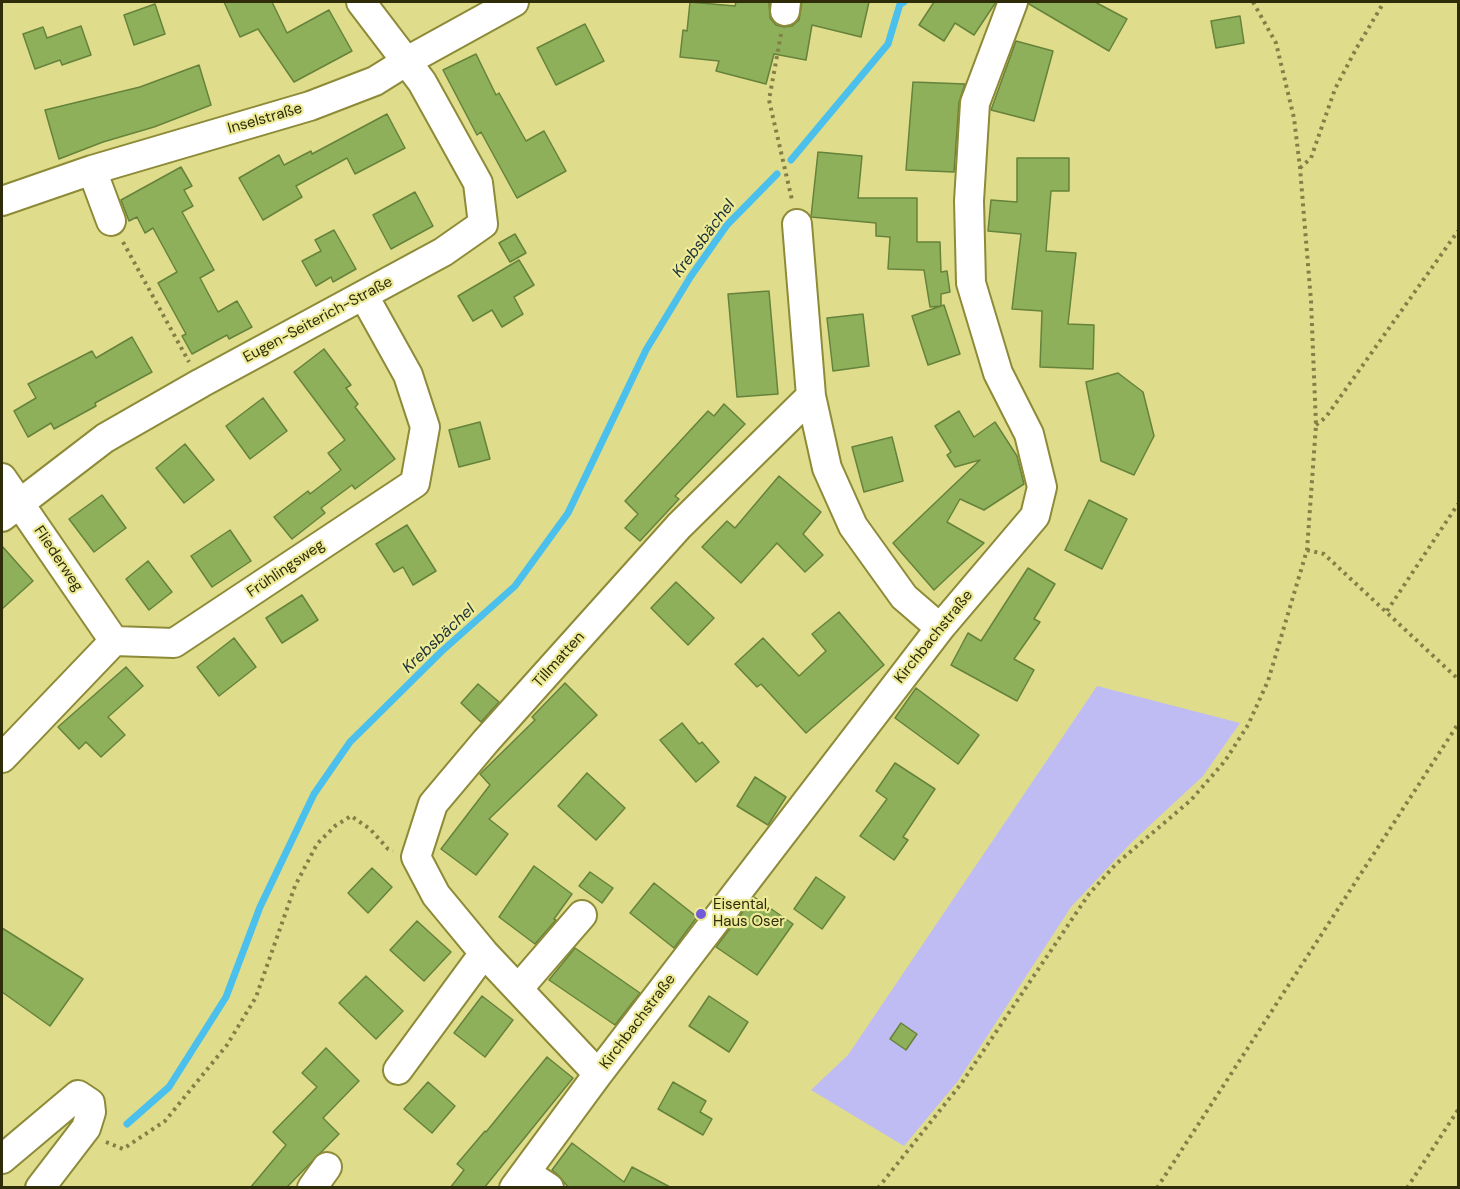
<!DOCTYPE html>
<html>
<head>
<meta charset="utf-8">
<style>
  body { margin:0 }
  #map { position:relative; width:1460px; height:1189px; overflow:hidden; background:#dfdd8b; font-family:"DM Sans",sans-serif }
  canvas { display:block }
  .frame { position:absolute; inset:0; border:3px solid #2e2c09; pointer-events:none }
</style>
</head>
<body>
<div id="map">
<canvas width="1460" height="1189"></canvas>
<div class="frame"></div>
</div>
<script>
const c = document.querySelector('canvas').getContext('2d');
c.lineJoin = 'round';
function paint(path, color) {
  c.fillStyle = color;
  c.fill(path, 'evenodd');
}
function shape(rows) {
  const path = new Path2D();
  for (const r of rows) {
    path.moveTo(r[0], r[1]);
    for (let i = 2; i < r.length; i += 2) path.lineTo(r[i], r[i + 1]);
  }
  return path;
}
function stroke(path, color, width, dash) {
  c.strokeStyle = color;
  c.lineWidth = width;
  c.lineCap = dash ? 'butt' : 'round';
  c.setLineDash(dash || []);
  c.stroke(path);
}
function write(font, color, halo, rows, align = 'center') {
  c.font = font + ' "DM Sans",sans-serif';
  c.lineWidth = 4.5;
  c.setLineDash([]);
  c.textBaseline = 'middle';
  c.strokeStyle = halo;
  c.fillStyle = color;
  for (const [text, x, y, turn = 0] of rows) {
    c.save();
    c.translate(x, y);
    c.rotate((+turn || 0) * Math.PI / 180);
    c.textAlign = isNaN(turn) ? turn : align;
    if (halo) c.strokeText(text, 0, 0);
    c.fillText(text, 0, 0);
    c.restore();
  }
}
const green = shape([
  [1097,686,1240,723,1203,776,1132,842,1071,907,958,1081,904,1146,811,1090,848,1055]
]);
const stream = shape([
  [791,160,888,44,900,4,904,2],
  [127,1124,169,1087,226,997,260,907,314,794,350,742,442,651,515,586,568,513,646,350,691,276,727,225,777,174]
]);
const building = shape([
  [224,2,272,2,287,33,329,10,352,51,294,82,258,29,240,37,224,2],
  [690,2,735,6,736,2,769,2,770,18,776,25,784,27,792,26,799,20,802,2,869,2,861,37,812,25,806,60,774,54,766,84,716,71,719,61,680,57,683,30,687,31,690,2],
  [934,2,996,2,974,35,955,23,944,41,919,25,934,2],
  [1029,2,1095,2,1127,19,1109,51,1029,4,1029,2],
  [155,4,165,34,134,45,124,15,155,4],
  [1240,16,1244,43,1216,48,1211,21,1240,16],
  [585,24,604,61,556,85,537,48,585,24],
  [81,26,91,55,62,65,60,60,35,69,23,34,43,27,47,38,81,26],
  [1016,41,1053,51,1034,121,991,110,1016,41],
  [476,54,496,95,499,93,526,141,544,131,566,171,517,198,481,132,477,135,443,70,476,54],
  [199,65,211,105,154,127,103,142,59,159,45,110,140,87,199,65],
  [913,82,965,84,959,102,954,172,906,170,913,82],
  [387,114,405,148,355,174,347,158,296,186,302,197,263,220,239,178,279,155,284,165,311,151,312,154,387,114],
  [818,152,862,156,858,198,917,198,917,242,940,242,941,272,947,271,950,292,941,294,941,306,930,307,924,270,888,269,890,237,876,236,876,223,811,217,818,152],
  [1017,158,1069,158,1069,191,1051,191,1046,251,1076,253,1068,324,1094,325,1093,369,1040,367,1042,311,1012,309,1021,234,988,231,991,200,1017,202,1017,158],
  [181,167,192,186,184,190,193,206,182,212,214,270,200,278,218,312,237,301,252,327,229,339,227,335,192,354,182,336,186,334,158,283,177,272,153,228,145,233,137,217,129,221,121,200,181,167],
  [415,192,433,226,391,249,373,215,415,192],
  [334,230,356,269,333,282,331,277,316,286,302,261,321,251,315,240,334,230],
  [515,234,526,253,510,262,499,243,515,234],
  [519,260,534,285,514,297,523,314,502,327,492,310,473,321,458,296,519,260],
  [769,291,778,394,737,397,728,294,769,291],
  [944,305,960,354,928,365,912,316,944,305],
  [863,314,869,366,833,371,827,318,863,314],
  [132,337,152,372,95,403,96,406,54,429,51,423,28,437,14,411,36,398,28,384,92,351,96,358,132,337],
  [324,349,351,385,346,388,358,404,355,407,395,459,355,489,352,485,321,508,325,513,292,539,274,517,308,491,310,494,341,470,328,453,345,440,294,372,324,349],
  [1118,373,1143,392,1154,436,1134,475,1101,461,1086,382,1118,373],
  [263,398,287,431,250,459,226,426,263,398],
  [724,404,745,424,675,496,679,499,640,541,625,528,638,514,625,501,708,411,714,416,724,404],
  [959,411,974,437,995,422,1017,456,1024,484,984,510,960,499,947,522,984,543,934,590,893,543,980,460,955,467,947,455,951,452,935,426,959,411],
  [480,422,490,459,459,467,449,430,480,422],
  [892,437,903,481,864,492,852,447,892,437],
  [185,444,214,480,184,503,156,468,185,444],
  [779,476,821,512,803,534,823,555,805,572,777,543,741,583,702,547,727,521,735,528,779,476],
  [102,495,126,528,94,552,69,519,102,495],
  [1089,500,1127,519,1102,569,1065,550,1089,500],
  [407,525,436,571,413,585,403,567,394,572,376,544,407,525],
  [230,530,251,561,212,587,191,556,230,530],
  [2,546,33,581,2,609,2,546],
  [148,561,172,592,149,610,126,579,148,561],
  [1028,568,1055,584,1034,619,1040,622,1014,659,1034,670,1017,701,951,665,968,633,981,641,1028,568],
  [676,582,714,618,688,645,651,608,676,582],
  [302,595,318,620,282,643,266,618,302,595],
  [839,612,884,665,806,733,761,684,757,687,735,664,763,638,799,676,826,651,812,634,839,612],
  [234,638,256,667,219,696,197,667,234,638],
  [126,667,143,686,108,717,125,735,101,757,86,742,79,749,58,727,126,667],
  [565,683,597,715,489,819,508,834,476,875,441,849,490,785,480,774,535,720,532,717,565,683],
  [478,684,499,702,481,722,461,703,478,684],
  [916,688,979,735,958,764,895,718,916,688],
  [682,723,699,744,702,742,719,762,696,782,660,740,682,723],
  [895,763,935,789,903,837,908,840,894,860,860,836,887,799,876,791,895,763],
  [587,773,625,808,596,840,558,806,587,773],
  [755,777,786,797,768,825,737,806,755,777],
  [534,866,572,894,554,919,556,920,535,944,499,917,534,866],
  [372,868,392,887,368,913,348,893,372,868],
  [590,872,613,888,602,903,579,886,590,872],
  [816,877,845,897,822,929,794,909,816,877],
  [654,883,697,917,674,948,630,913,654,883],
  [754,897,793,924,757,975,716,947,754,897],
  [417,921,451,952,424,981,390,950,417,921],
  [2,928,83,979,50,1026,2,992,2,928],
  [575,948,640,993,615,1025,549,980,575,948],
  [366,976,403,1011,376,1039,339,1003,366,976],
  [482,996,513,1020,485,1057,454,1033,482,996],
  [709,996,748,1022,729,1052,689,1026,709,996],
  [901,1023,917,1034,906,1050,890,1039,901,1023],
  [326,1048,359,1081,323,1118,339,1134,286,1188,250,1188,286,1145,273,1132,317,1087,302,1073,326,1048],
  [547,1057,573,1078,484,1188,450,1188,464,1170,457,1164,485,1131,486,1132,547,1057],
  [428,1082,455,1106,432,1133,404,1109,428,1082],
  [673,1082,706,1101,700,1112,712,1119,703,1135,658,1109,673,1082],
  [572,1143,624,1182,632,1167,672,1188,569,1188,558,1175,552,1170,572,1143]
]);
const path = shape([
  [781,34,769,100,792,200],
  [1300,168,1311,158,1335,89,1356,49,1384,2],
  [123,242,189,362],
  [1316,425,1326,417,1458,231],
  [1307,550,1324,554,1458,679],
  [1387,611,1458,504],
  [106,1142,123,1149,165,1121,227,1045,256,997,295,886,317,844,335,826,351,816,370,829,388,849,393,851],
  [878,1188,961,1084,1089,894,1116,864,1191,800,1225,761,1248,725,1268,681,1307,550,1316,425,1311,301,1300,168,1294,118,1276,43,1253,2],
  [1157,1188,1458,724],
  [1407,1188,1458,1110]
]);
const minor = shape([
  [785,11,786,2],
  [92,170,111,221],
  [2,201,92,170,310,106,375,81,407,61,514,2],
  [797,224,811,396],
  [2,478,114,641],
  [2,517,105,438,201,383,443,252,483,224,478,183,422,82,361,2],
  [2,758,114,641,174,643,415,483,425,427,408,375,364,296],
  [518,989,582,915],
  [398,1070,484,953],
  [598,1074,484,953,436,895,416,857,433,804,486,741,679,526,811,396,827,468,853,526,904,597,940,628],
  [2,1159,78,1095,90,1103,91,1112,86,1128,40,1188],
  [526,1173,549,1188],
  [312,1188,327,1167],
  [514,1188,598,1074,940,628,1035,516,1042,487,1029,434,998,373,971,283,969,201,975,103,1013,2]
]);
const markers = [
  [701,914,6,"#725cd7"]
];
const streetNames = [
  ["Inselstraße",265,119,-16],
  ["Eugen-Seiterich-Straße",318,320,-28],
  ["Fliederweg",58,559,56],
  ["Frühlingsweg",286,569,-34],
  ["Kirchbachstraße",934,637,-51],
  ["Tillmatten",559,660,-48],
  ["Kirchbachstraße",638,1022,-53]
];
const poiNames = [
  ["Eisental,",713,905],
  ["Haus Oser",713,922]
];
const waterNames = [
  ["Krebsbächel",704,239,-53],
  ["Krebsbächel",439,639,-43]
];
paint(green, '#bfbcf4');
stroke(stream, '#4cc0ec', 7);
paint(building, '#8eb05a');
stroke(building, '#66823b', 1.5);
stroke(minor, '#8d8a38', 32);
stroke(path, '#828046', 4, [3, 4.5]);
stroke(minor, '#fff', 28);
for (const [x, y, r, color] of markers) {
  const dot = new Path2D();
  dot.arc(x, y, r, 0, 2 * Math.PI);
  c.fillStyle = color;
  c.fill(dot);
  stroke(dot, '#edeb98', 2);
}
write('15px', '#2e2c09', '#edeb98', streetNames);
write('15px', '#2e2c09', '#edeb98', poiNames, 'left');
write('italic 16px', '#1a2e37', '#edeb98', waterNames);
</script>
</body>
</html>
